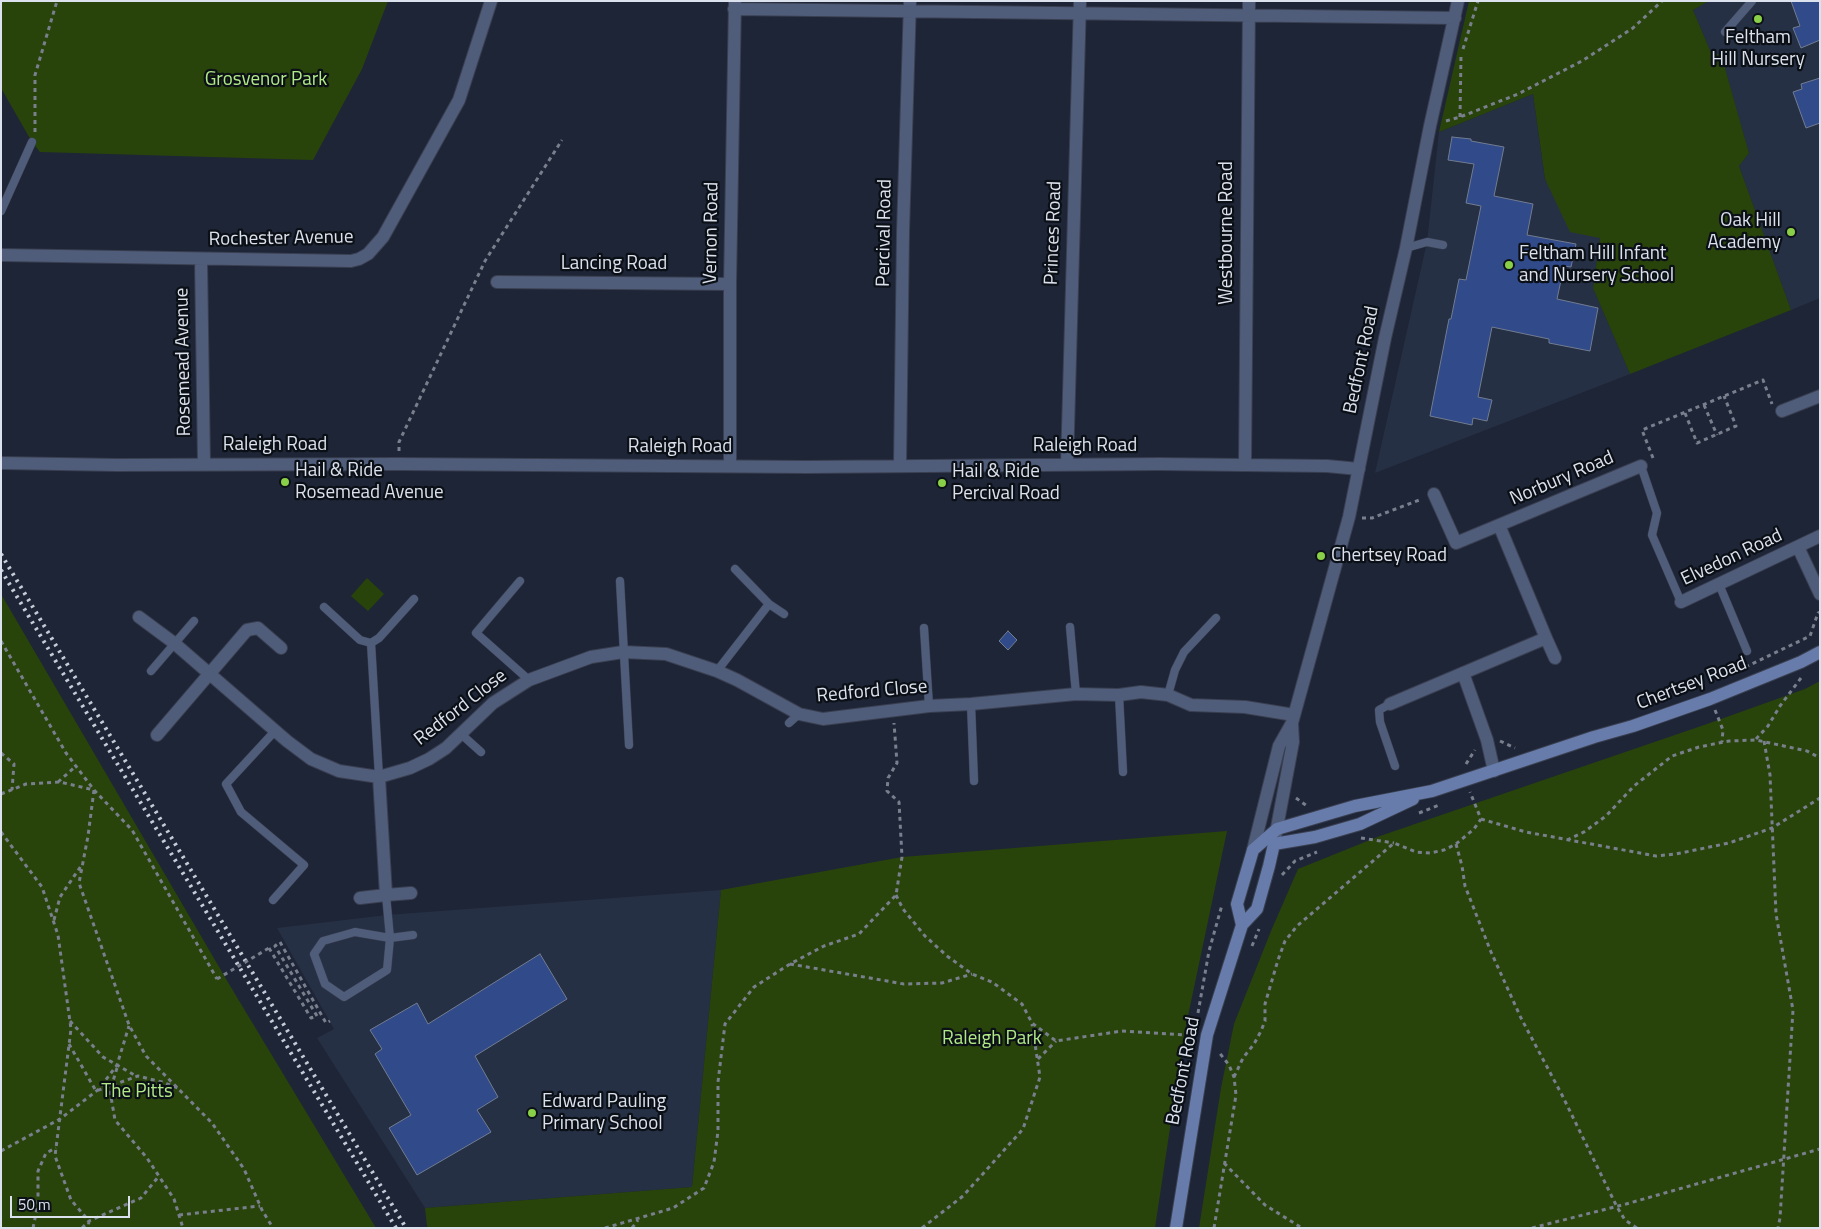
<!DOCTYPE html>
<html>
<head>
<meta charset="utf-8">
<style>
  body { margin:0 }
  #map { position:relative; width:1821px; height:1229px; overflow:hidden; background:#1e2536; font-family:"Titillium Web",sans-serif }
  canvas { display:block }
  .frame { position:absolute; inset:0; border:2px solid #dce2ed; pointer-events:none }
  .scale { position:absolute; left:10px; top:1196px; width:120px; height:22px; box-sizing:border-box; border:2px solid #dce2ed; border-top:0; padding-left:6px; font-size:15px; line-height:18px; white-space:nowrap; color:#dce2ed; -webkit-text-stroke:4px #0b0f16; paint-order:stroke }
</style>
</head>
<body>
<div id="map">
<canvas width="1821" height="1229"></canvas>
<div class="frame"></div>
<div class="scale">50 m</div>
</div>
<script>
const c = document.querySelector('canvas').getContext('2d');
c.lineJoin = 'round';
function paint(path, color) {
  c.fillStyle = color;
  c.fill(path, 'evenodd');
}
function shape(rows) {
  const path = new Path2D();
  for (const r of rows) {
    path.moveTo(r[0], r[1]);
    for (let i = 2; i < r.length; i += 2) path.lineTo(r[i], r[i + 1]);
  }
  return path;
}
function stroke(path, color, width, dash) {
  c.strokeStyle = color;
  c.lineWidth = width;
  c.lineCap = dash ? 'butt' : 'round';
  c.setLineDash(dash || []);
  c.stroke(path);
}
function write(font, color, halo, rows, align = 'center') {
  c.font = font + ' "Titillium Web",sans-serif';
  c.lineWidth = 4.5;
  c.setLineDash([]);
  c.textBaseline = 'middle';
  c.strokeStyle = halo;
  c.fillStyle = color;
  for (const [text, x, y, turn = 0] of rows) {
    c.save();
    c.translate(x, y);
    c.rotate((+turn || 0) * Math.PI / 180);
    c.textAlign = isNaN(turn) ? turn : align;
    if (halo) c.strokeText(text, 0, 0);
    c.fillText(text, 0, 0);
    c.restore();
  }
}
const built = shape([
  [1709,1,1820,1,1820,298,1791,310,1739,166,1749,153,1721,55,1712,55,1693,10],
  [1533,94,1545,180,1600,238,1593,288,1630,374,1375,473,1427,242,1439,132],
  [721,890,692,1187,425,1208,317,1038,334,1029,277,928,387,915]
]);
const green = shape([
  [1,1,388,1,362,69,313,160,40,152,32,142,1,88],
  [1469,1,1709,1,1693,10,1712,55,1721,54,1749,153,1739,166,1791,310,1630,374,1593,288,1600,238,1570,232,1545,179,1533,94,1439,132],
  [367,578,384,594,368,611,351,596],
  [1,594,229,984,376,1228,1,1228],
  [1820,681,1820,1228,1199,1228,1221,1088,1234,1024,1271,931,1298,869,1380,836,1707,724,1805,689],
  [1227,831,1184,1035,1155,1228,428,1228,427,1226,425,1208,692,1187,721,890,902,857]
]);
const building = shape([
  [1791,1,1820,1,1820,40,1801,48,1793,28,1800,26,1791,1],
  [1820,78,1820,123,1806,128,1793,92,1802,89,1801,84,1820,78],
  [1452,137,1471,139,1471,141,1504,147,1494,196,1533,204,1527,235,1576,244,1571,267,1564,266,1557,299,1598,308,1590,351,1549,343,1549,339,1492,327,1478,397,1492,400,1487,421,1473,418,1472,425,1430,416,1449,319,1451,319,1459,279,1466,280,1481,206,1466,203,1474,164,1448,160,1452,137],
  [1008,631,1017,640,1008,650,999,641,1008,631],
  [540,954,567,999,475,1056,498,1097,477,1110,491,1132,417,1175,389,1128,411,1115,375,1054,382,1049,370,1030,417,1003,428,1024,540,954]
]);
const path = shape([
  [1463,49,1478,1],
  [1460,117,1461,55],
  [1446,121,1460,117,1518,94,1582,61,1633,28,1662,1],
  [35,132,35,75,57,1],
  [1704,405,1717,435],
  [1685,413,1697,443,1736,426,1724,396],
  [399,451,399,442,485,261,562,140],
  [1653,458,1642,430,1763,380,1772,404],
  [1362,518,1372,518,1422,499],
  [1,641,66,753,94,790,132,830,217,979],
  [1731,674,1810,636,1818,613,1820,612],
  [1715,710,1723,730,1722,742],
  [1756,739,1768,726,1780,706,1801,678],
  [1500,741,1515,748],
  [1764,741,1770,775,1776,914,1793,1010,1780,1218,1778,1228],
  [1,753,14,764,12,790],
  [1466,764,1475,750],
  [58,782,76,766],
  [1,794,26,784,60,782,94,790,88,836,79,883,129,1025,146,1056,212,1123,244,1169,262,1210,273,1228],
  [1296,798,1307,806],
  [1419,813,1439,805],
  [1481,819,1526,832,1656,856,1676,854,1729,843,1772,828,1820,798],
  [1,832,42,887,58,935,71,1029,55,1156,71,1200,89,1221,88,1228],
  [1361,838,1394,843],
  [1567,840,1584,832,1606,816,1634,786,1672,756,1699,747,1729,741,1756,740,1807,751,1820,758],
  [1456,844,1462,866,1465,886,1491,952,1521,1018,1562,1095,1617,1207,1625,1220,1637,1228],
  [1282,875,1295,861,1317,852],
  [896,895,903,909,925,936,947,956,972,974,992,982,1022,1004,1032,1023,1056,1041,1122,1031,1184,1035,1193,1040],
  [54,920,60,897,81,866],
  [1252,946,1259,929],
  [269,948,311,1018,317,1016,275,946,280,942,326,1023,330,1021],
  [790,964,904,984,942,983,972,974],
  [1198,1013,1209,951,1222,905],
  [70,1021,103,1057,136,1076],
  [69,1044,96,1091,138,1076,162,1082,178,1088],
  [1038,1059,1056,1041],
  [117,1068,110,1091,115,1120,147,1158,174,1199,183,1228],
  [1234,1077,1243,1058,1254,1044,1261,1031,1265,1021,1265,1004,1278,960,1285,941,1297,926,1394,843,1416,852,1430,853,1444,850,1456,844,1474,829,1481,819,1470,792],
  [1,1151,60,1119,99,1089,117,1065,129,1026],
  [1224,1163,1265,1205,1302,1228],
  [179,1215,260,1206],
  [33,1228,38,1204,38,1171,46,1153,56,1148],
  [82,1228,89,1221,141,1198,159,1176],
  [605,1228,673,1208,704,1188,714,1162,718,1131,718,1082,725,1024,754,987,790,964,824,946,859,934,896,895,902,857,899,802,887,791,888,778,897,763,894,723],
  [632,1228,638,1220],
  [922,1228,963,1196,1023,1129,1040,1077,1032,1024],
  [1214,1228,1236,1095,1234,1077,1229,1065,1218,1051],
  [1532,1228,1626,1204,1820,1149]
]);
const lane = shape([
  [1725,32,1752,1],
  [1,211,32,142],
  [1406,248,1427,242,1443,245],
  [1641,466,1657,513,1652,535,1681,602],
  [520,581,476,633,529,680],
  [620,581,629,745],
  [1719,584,1747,651],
  [769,604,784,614],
  [324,607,360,640,371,643,379,777],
  [1070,627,1076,694],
  [924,628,929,706],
  [371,643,379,638,414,599],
  [151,671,194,621],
  [717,671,769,604,735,569],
  [1119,695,1123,772],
  [1168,695,1175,670,1184,652,1216,618],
  [971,704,974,781],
  [1390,704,1379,710,1380,722,1395,766],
  [789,723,799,714],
  [461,734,481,752],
  [386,895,390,938,413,935],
  [273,900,304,865,241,812,226,784,275,731],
  [355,932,390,938,387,970,344,997,325,984,314,954,323,941,355,932]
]);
const street = shape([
  [734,9,1455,18],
  [1,255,351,261,359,259,368,254,383,237,459,100,491,1],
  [201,259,204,464],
  [497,282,730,284],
  [1782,411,1820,396],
  [1,463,117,465,399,464,807,467,1159,464,1327,466,1359,469],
  [900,465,903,232,910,1],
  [1067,465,1080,1],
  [1245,465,1249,1],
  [730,466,730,284,735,1],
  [1434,494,1456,543,1641,466],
  [1798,547,1820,594],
  [1681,602,1820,536],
  [139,617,174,643,287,741,311,759,339,771,379,777,410,768,429,759,446,748,493,703,529,680,591,657,623,652,666,654,717,671,737,680,799,714,823,719,929,706,971,704,1076,694,1119,695,1141,692,1168,695,1191,705,1245,707,1294,715],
  [1546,638,1555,658],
  [1463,673,1487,740,1494,771],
  [1390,704,1546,638,1499,525],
  [157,735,247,630,258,628,281,648],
  [379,777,386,895,411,893],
  [1275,838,1293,742,1292,723,1349,517,1385,338,1406,248,1430,126,1458,1],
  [1253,850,1279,746,1292,723],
  [360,898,386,895]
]);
const secondary = shape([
  [1242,925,1237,904,1253,850,1277,829,1355,806,1432,791,1594,737,1633,726,1710,699,1801,662,1820,652],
  [1176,1228,1207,1035,1242,925,1257,909,1269,866,1274,844,1315,837,1360,824,1413,799]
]);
const rail = shape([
  [1,554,406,1228],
  [1,570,396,1228]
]);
const pathBridge = shape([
  [217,979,269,948]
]);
const markers = [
  [1758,19,5,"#89cf48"],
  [1791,232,5,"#89cf48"],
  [1509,265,5,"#89cf48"],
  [285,482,5,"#89cf48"],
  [942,483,5,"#89cf48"],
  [1321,556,5,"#89cf48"],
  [532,1113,5,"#89cf48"]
];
const poiNames = [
  ["Feltham",1758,38,"center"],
  ["Hill Nursery",1758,60,"center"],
  ["Oak Hill",1781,221,"right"],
  ["Academy",1781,243,"right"],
  ["Feltham Hill Infant",1519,254],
  ["and Nursery School",1519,276],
  ["Hail & Ride",295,471],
  ["Rosemead Avenue",295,493],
  ["Hail & Ride",952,472],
  ["Percival Road",952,494],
  ["Chertsey Road",1331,556],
  ["Edward Pauling",542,1102],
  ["Primary School",542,1124]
];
const parkNames = [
  ["Grosvenor Park",266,80],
  ["Raleigh Park",992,1039],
  ["The Pitts",137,1092]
];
const streetNames = [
  ["Vernon Road",712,233,-89],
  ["Percival Road",885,233,-89],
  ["Princes Road",1054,233,-88],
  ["Westbourne Road",1227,233,-90],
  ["Rochester Avenue",281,239,-1],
  ["Lancing Road",614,264],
  ["Bedfont Road",1362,360,-78],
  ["Rosemead Avenue",184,362,-91],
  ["Raleigh Road",275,445],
  ["Raleigh Road",1085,446],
  ["Raleigh Road",680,447],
  ["Norbury Road",1562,479,-23],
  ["Elvedon Road",1732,558,-25],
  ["Chertsey Road",1692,684,-21],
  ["Redford Close",872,692,-5],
  ["Redford Close",461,708,-38],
  ["Bedfont Road",1184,1071,-79]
];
paint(built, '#263045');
paint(green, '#28440b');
paint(building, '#304a8a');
stroke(building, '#727c90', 1);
stroke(lane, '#393f50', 9);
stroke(street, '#393f50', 14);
stroke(secondary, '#393f50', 14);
stroke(path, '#797f8d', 3, [4, 4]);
stroke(lane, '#505d7a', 8);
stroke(street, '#505d7a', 12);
stroke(secondary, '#677caa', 12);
stroke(rail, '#c5cbd7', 4, [2.5, 5]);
stroke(pathBridge, '#797f8d', 3, [4, 4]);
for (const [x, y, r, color] of markers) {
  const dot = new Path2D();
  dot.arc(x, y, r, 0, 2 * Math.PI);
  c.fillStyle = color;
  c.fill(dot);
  stroke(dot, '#0b0f16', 2);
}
write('19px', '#dce2ed', '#0b0f16', poiNames, 'left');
write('19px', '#b1e986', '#0b0f16', parkNames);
write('19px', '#dce2ed', '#0b0f16', streetNames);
</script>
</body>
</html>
